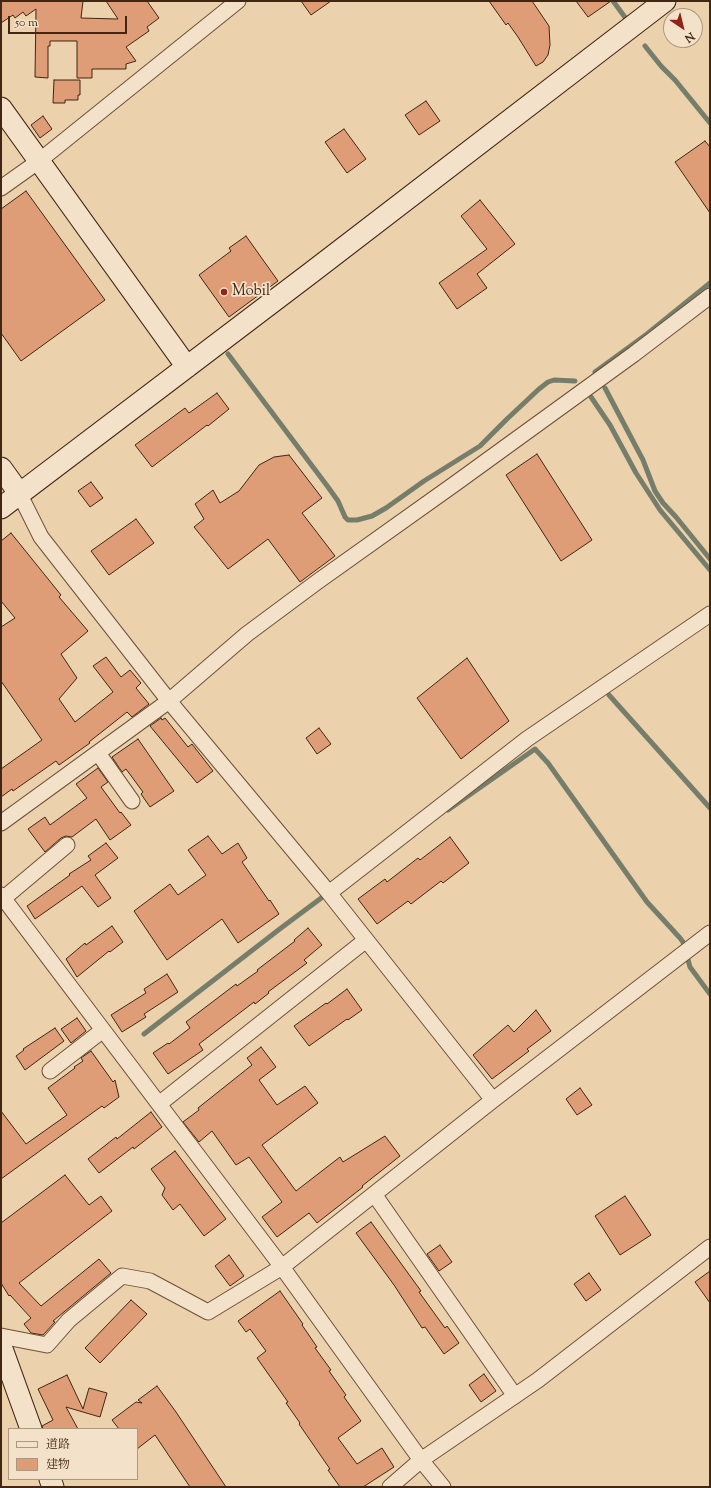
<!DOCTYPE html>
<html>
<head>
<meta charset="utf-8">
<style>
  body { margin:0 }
  #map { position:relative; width:711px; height:1488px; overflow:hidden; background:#ecd2ac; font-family:"Sorts Mill Goudy","Noto Serif JP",serif }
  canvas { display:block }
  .frame { position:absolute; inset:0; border:2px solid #412613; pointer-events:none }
  .legend { position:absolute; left:8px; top:1428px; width:130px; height:52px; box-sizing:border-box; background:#f3e2c9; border:1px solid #ac9780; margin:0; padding:5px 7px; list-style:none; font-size:12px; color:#412613 }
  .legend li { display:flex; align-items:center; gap:8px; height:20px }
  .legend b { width:20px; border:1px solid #ac9780 }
  .north { position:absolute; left:663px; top:8px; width:40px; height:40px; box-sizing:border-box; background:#f3e2c9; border:1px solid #ac9780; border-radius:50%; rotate:145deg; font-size:11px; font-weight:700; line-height:16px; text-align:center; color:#412613 }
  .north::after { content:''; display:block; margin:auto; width:14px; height:18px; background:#8f2418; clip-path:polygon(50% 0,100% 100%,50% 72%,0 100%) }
  .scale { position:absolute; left:8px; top:16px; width:119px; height:18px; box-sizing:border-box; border:2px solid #412613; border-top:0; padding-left:5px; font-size:12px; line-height:14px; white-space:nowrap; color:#412613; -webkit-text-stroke:3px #f3e2c9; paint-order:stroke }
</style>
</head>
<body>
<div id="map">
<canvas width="711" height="1488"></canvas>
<div class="frame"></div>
<ul class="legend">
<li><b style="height:5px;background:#f3e2c9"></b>道路</li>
<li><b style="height:11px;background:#de9c77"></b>建物</li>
</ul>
<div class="north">N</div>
<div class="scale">50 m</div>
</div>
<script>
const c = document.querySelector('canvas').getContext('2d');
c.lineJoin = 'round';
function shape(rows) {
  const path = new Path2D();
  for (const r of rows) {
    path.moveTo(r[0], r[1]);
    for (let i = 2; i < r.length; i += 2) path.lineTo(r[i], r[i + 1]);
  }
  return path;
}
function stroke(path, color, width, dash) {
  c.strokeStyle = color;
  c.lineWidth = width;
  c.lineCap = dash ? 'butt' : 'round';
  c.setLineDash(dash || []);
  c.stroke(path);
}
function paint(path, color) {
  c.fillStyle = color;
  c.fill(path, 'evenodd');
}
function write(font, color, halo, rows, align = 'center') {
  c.font = font + ' "Sorts Mill Goudy",serif';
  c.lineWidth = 3.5;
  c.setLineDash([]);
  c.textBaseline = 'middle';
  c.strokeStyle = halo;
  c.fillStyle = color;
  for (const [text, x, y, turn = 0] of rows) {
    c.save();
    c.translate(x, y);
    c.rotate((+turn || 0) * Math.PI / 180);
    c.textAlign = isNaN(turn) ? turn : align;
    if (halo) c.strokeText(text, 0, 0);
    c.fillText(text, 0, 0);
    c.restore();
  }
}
const stream = shape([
  [613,1,627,20],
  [645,46,661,66,675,80,710,123],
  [228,354,328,487,338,501,345,517,348,520,357,520,372,516,386,508,424,481,480,446,507,419,539,389,548,382,554,380,575,381],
  [595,372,647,334,710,283],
  [605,388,643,460,655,491,663,503,676,517,710,559],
  [591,397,610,425,636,473,660,510,710,570],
  [609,695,710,808],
  [448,810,535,749,548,763,647,902,680,938,683,942,690,967,710,994],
  [144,1034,281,928,328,893]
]);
const building = shape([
  [1,1,83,1,81,18,118,19,106,1,147,1,159,18,147,27,149,31,126,47,136,61,126,64,126,69,92,69,92,78,77,78,77,41,50,41,50,46,48,46,48,78,35,77,36,9,26,16,23,12,15,18,13,15,1,23,1,1],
  [301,1,331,1,311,15,301,1],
  [489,1,532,1,549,26,550,45,548,55,543,62,536,66,518,37,508,23,506,25,489,1],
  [576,1,611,1,588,17,576,1],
  [54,80,80,80,80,95,78,95,78,100,65,100,65,103,53,103,54,80],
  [426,101,440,121,419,135,405,115,426,101],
  [43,116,52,129,40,138,31,125,43,116],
  [344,129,366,159,347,173,325,142,344,129],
  [705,141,710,147,710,213,675,162,705,141],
  [26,191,105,300,21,361,1,333,1,209,26,191],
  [480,200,515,244,477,274,487,288,457,309,439,283,487,249,461,216,480,200],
  [246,236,278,281,229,317,199,275,231,251,229,248,246,236],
  [217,393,229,409,208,426,207,425,152,467,135,445,185,408,189,413,217,393],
  [537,454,592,540,561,561,506,475,537,454],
  [289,455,322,498,302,513,335,556,300,582,268,539,228,569,194,527,204,519,195,504,213,490,220,503,239,491,259,465,274,457,289,455],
  [91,482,103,498,90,507,78,491,91,482],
  [136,519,154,543,109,575,91,551,136,519],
  [11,533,61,595,59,597,88,631,61,654,77,678,59,699,75,722,113,692,93,666,106,657,121,677,130,670,141,683,136,688,149,704,132,717,127,712,89,742,90,743,59,765,56,761,13,791,12,789,1,797,1,769,42,740,1,681,1,627,15,618,1,601,1,541,11,533],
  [467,658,509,721,461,759,417,698,467,658],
  [161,718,162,720,165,718,188,747,192,744,213,771,197,783,150,726,161,718],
  [319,728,331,744,317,754,306,738,319,728],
  [138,739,174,791,150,807,141,794,143,792,126,769,122,772,112,757,138,739],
  [98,768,108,782,101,787,120,813,121,812,131,825,110,840,96,819,72,837,66,836,61,838,45,852,28,829,45,817,50,825,87,798,76,784,98,768],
  [208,836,222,854,238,843,247,858,242,862,269,901,270,900,279,914,238,943,222,919,167,960,134,911,170,884,178,895,206,875,188,850,208,836],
  [450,837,469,863,443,883,441,881,411,904,408,901,377,924,358,899,385,879,387,882,418,858,420,860,450,837],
  [106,843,118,858,95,875,111,898,98,907,82,886,35,919,27,906,70,875,69,874,91,860,88,856,106,843],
  [112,926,123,942,110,952,109,951,77,977,66,959,85,943,86,945,112,926],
  [308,928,322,945,304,960,307,963,268,992,269,993,255,1004,254,1002,199,1044,203,1050,168,1074,153,1053,168,1043,169,1044,190,1028,186,1022,236,984,237,986,258,971,257,970,295,941,294,940,308,928],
  [167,974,178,992,144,1014,146,1017,122,1032,111,1015,146,993,144,989,167,974],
  [347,989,362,1010,348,1020,347,1019,309,1046,294,1026,326,1003,327,1004,347,989],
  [536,1010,551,1031,527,1049,529,1051,492,1079,473,1055,508,1025,514,1032,536,1010],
  [77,1018,86,1031,71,1043,61,1029,77,1018],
  [55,1028,64,1041,25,1070,16,1056,24,1050,23,1049,55,1028],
  [261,1047,276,1067,259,1080,277,1105,305,1086,318,1103,262,1145,296,1191,340,1157,343,1162,385,1136,400,1156,362,1186,363,1187,317,1223,309,1213,277,1237,262,1217,282,1202,249,1157,236,1165,212,1131,199,1142,183,1122,199,1110,198,1108,252,1065,247,1058,261,1047],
  [91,1051,113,1082,115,1080,119,1097,104,1108,102,1106,1,1179,1,1111,26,1144,67,1115,48,1088,75,1068,74,1067,83,1061,81,1058,91,1051],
  [580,1088,592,1105,577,1115,566,1099,580,1088],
  [151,1112,162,1127,134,1149,133,1147,99,1173,88,1159,116,1137,117,1139,151,1112],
  [175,1151,226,1219,204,1236,180,1204,173,1210,162,1195,165,1188,151,1169,175,1151],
  [65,1175,89,1205,101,1196,112,1211,19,1283,41,1306,99,1259,111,1273,53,1321,55,1322,43,1335,31,1333,24,1324,31,1318,10,1295,9,1296,1,1283,1,1223,65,1175],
  [625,1196,651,1235,620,1255,595,1216,625,1196],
  [371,1222,421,1291,419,1292,445,1328,447,1326,459,1343,444,1354,425,1327,422,1328,394,1285,356,1233,371,1222],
  [440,1245,452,1262,439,1271,427,1254,440,1245],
  [229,1255,244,1276,230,1286,215,1266,229,1255],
  [710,1271,710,1303,695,1282,710,1271],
  [589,1273,601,1290,586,1301,574,1284,589,1273],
  [280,1291,303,1324,302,1325,317,1347,315,1348,331,1370,329,1371,346,1395,344,1397,361,1421,338,1438,357,1464,382,1448,394,1467,363,1487,340,1487,328,1470,330,1469,299,1424,300,1423,286,1403,288,1402,257,1358,266,1351,250,1329,246,1332,238,1321,280,1291],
  [131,1300,147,1314,100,1363,85,1348,131,1300],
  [484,1374,496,1391,481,1402,469,1385,484,1374],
  [67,1375,83,1409,89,1388,107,1393,100,1417,66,1407,78,1429,43,1429,42,1426,53,1420,38,1389,67,1375],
  [157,1386,176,1412,226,1487,190,1487,155,1435,137,1449,137,1429,119,1429,112,1420,136,1402,142,1403,138,1400,157,1386]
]);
const street = shape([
  [1,188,39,161,238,1],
  [19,493,41,537,169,701,329,893,493,1100],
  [98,753,132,801],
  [1,823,169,701,247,634,317,582,456,483,634,354,710,296],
  [329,893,527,739,710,614],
  [1,895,282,1267,421,1460,443,1487],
  [4,898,67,845],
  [50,1071,103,1030],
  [159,1104,366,940],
  [374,1194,515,1396],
  [1,1336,47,1345,69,1320,122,1276,150,1281,208,1312,282,1267,493,1100,710,933],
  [390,1487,421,1460,538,1380,710,1247]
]);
const secondary = shape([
  [1,108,187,367],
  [1,468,19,493],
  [1,508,312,272,665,1],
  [1,1346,31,1429],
  [50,1479,53,1487]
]);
const markers = [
  [224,292,4,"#8f2418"]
];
const poiNames = [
  ["Mobil",232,292]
];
stroke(stream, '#767e6b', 5);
paint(building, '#de9c77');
stroke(building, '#412613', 1);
stroke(street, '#6c5139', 17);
stroke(secondary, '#412613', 23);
stroke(street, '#f3e2c9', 15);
stroke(secondary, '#f3e2c9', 21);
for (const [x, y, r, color] of markers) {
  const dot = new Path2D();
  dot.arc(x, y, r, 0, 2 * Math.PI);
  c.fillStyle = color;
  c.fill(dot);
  stroke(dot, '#f3e2c9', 1.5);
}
write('15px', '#412613', '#f3e2c9', poiNames, 'left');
</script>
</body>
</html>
